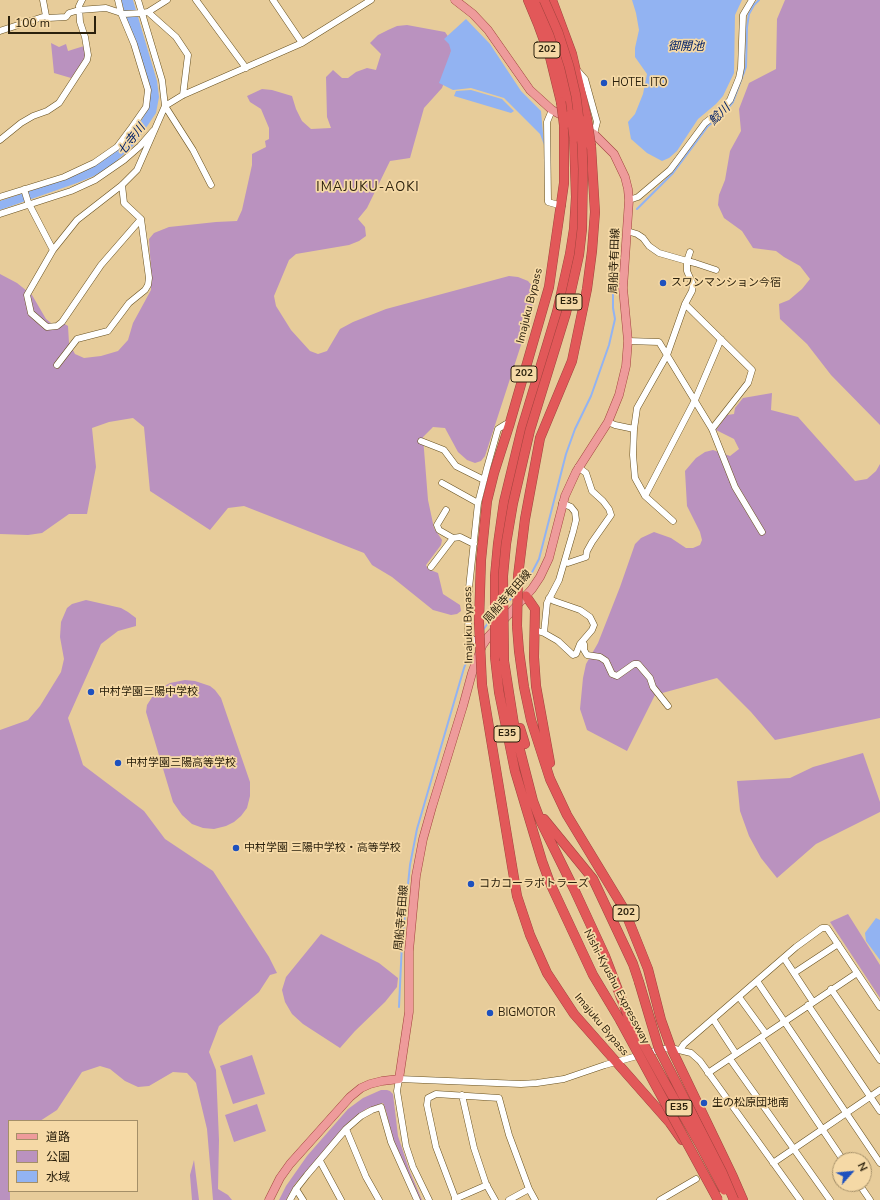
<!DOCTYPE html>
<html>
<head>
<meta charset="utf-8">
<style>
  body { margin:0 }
  #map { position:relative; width:880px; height:1200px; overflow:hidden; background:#e7cc9a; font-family:"Nunito Sans","Noto Sans JP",sans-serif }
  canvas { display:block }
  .legend { position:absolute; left:8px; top:1120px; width:130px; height:72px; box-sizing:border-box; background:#f5d9a6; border:1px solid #a48f68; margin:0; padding:5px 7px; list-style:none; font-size:12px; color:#2a200c }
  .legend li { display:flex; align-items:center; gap:8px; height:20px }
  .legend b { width:20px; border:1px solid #a48f68 }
  .north { position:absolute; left:832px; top:1152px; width:40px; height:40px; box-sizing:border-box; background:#f5d9a6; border:1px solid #a48f68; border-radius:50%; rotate:63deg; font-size:11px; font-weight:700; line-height:16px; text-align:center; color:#2a200c }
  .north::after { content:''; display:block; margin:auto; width:14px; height:18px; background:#1e51be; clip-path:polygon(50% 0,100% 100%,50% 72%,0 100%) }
  .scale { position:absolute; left:8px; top:16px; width:88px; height:18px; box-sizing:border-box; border:2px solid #2a200c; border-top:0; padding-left:5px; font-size:12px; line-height:14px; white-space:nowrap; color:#2a200c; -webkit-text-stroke:3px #f5d9a6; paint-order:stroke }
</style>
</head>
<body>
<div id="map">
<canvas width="880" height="1200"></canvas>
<ul class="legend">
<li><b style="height:5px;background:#ee9b9b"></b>道路</li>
<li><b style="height:11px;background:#ba92bf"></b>公園</li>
<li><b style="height:11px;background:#92b3f2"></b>水域</li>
</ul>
<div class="north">N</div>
<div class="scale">100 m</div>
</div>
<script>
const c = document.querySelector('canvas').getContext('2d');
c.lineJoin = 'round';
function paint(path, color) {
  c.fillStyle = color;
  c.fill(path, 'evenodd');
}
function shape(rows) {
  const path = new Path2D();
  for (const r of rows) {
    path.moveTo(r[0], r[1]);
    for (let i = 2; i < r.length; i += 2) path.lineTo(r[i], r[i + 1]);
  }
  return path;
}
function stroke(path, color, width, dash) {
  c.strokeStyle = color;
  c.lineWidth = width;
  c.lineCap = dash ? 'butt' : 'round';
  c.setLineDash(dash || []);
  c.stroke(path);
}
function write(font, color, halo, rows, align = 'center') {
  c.font = font + ' "Nunito Sans","Noto Sans JP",sans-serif';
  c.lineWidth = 3.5;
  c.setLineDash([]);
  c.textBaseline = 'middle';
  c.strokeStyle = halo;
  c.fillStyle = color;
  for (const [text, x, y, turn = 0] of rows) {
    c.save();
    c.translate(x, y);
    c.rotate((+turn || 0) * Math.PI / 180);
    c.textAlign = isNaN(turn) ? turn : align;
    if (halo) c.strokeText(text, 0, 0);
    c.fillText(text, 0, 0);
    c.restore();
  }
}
const green = shape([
  [785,0,880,0,880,425,831,375,807,344,780,319,779,304,789,300,802,289,810,279,800,266,784,257,776,251,753,248,742,231,724,218,718,205,719,195,725,180,730,151,741,131,739,109,749,83,776,69,777,19],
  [407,25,445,32,452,42,449,69,442,88,424,108,410,158,390,161,367,208,358,219,365,227,366,236,359,241,349,245,296,254,289,260,274,296,276,306,291,330,310,351,318,354,327,351,340,329,353,322,386,309,509,276,518,277,528,281,533,287,533,299,532,311,485,456,481,461,475,463,467,460,458,452,445,428,433,427,423,437,428,500,434,528,442,540,441,545,426,565,428,569,438,573,443,594,460,605,461,611,457,614,451,615,433,610,392,577,372,565,364,553,244,506,228,508,210,530,150,491,144,427,133,418,109,422,92,428,96,467,87,514,69,514,42,533,28,535,0,534,0,274,17,283,32,295,46,319,51,323,56,324,63,323,68,326,69,343,75,354,84,358,101,356,118,351,128,340,133,323,151,290,151,270,149,239,154,233,169,227,216,222,237,221,242,210,252,165,252,154,266,147,265,141,269,139,269,128,261,109,250,102,247,96,262,89,272,90,292,96,296,109,302,121,311,129,331,128,327,117,326,77,333,70,342,78,348,78,356,72,367,68,376,70,381,54,370,43,378,35,388,30,397,26],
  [51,43,59,47,66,44,68,51,84,46,86,54,85,59,71,78,54,73],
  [772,393,771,410,798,417,855,481,867,479,876,471,880,464,880,718,775,740,751,712,717,678,655,695,627,751,587,730,580,709,583,678,586,664,598,643,620,587,635,544,641,538,654,532,671,538,686,548,693,548,700,545,702,540,700,532,687,506,685,471,696,458,705,452,713,450,730,456,739,449,734,439,716,430,727,415,734,414,735,408,743,398],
  [86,600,121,608,128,612,136,618,136,626,118,631,101,644,68,718,83,765,144,811,165,839,213,871,269,957,277,973,270,975,259,992,219,1026,209,1052,216,1070,219,1140,218,1189,228,1195,232,1200,213,1200,207,1129,196,1083,187,1073,173,1072,149,1086,138,1087,125,1081,110,1069,100,1066,82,1072,57,1110,40,1121,9,1121,10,1200,0,1200,0,730,28,720,40,706,61,672,64,659,60,637,61,622,67,608,72,604],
  [185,680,195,681,210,686,215,690,221,698,250,782,250,796,247,808,241,816,234,822,226,826,214,829,203,828,192,824,182,815,173,802,146,712,147,705,156,691,170,683],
  [863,753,880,802,880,812,816,844,777,878,761,858,749,836,740,811,737,781,790,778,813,767],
  [848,914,880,965,880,998,830,922],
  [321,934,379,963,398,978,397,987,385,1002,355,1031,340,1048,303,1024,292,1014,285,1002,282,990,286,977],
  [252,1055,265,1094,233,1104,220,1066],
  [381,1090,387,1090,390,1091,393,1094,398,1136,410,1172,422,1200,420,1200,402,1161,393,1139,386,1111,383,1103,366,1109,350,1121,295,1184,286,1200,279,1200,286,1186,307,1156,348,1109,363,1098],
  [257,1104,266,1131,234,1142,225,1115],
  [194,1160,199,1200,192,1200,190,1175]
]);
const water = shape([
  [121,0,133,0,157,81,159,97,156,113,148,125,133,146,111,166,94,176,77,183,0,210,0,201,65,179,122,145,143,118,149,99],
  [632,0,742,0,735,15,734,73,723,96,716,104,698,119,677,151,669,158,662,161,647,153,631,139,628,122,635,114,643,94,647,74,635,57,635,48,639,30,636,13],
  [466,19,490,44,521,91,541,111,544,145,540,134,504,98,471,88,453,90,439,83,451,51,449,44,444,39],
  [471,90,502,99,514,111,511,113,454,96,456,91],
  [876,918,880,920,880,960,866,941,865,933]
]);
const stream = shape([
  [637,209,673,173,708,126,722,115,733,102,746,67,747,27,749,14,754,5,759,0],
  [520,588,528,580,539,559,566,454,575,429,591,396,609,345,615,319,613,308,613,243],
  [507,603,515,594],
  [483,630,491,619],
  [399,1007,402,943,410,865,417,829,464,668,471,650,474,645]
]);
const minor = shape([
  [43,0,46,16],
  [138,0,162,80,165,106,137,170,122,185,77,220,53,250,27,295,31,313,47,327,57,326,62,322,101,265,141,219],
  [196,0,246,68],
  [273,0,302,43],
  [148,12,176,37,188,55,183,95],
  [0,31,46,16,48,18,66,17,69,13,79,10,106,8,124,14,142,13,148,12,167,0],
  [577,70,585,79,597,122,594,134],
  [165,106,183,95,302,43,371,0],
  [165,106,193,150,211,185],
  [552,110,547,122,548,202,562,206],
  [0,140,21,123,33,116,47,111,59,103,87,60,88,55,85,37,80,22,79,6,82,0],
  [24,189,28,202,53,250],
  [0,197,64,177,94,163,117,147,132,127,146,107,148,90,134,44,121,13,118,0],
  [629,200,638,197,670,170,705,123,718,113,730,100,739,78,741,68,743,15,752,0],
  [0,214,71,191,95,180,124,160,140,146,153,131],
  [627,231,637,234,643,238,649,246,659,253,687,261,687,271,693,285,692,291,685,304,667,355,637,408,634,429,633,455,635,478,645,496,673,521],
  [690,252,687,261,695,263,716,270],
  [685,304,752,370,748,383,712,429],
  [628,341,659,342,712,429,735,487,762,532],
  [57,365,77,339,108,331,129,303,145,290,148,285,149,278,141,219,124,203,122,185],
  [608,422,615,425,634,429],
  [421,441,444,450,456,466,484,480],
  [442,483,478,503],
  [645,496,695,400,721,339],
  [446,510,437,525,439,530,453,538],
  [565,562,568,563,586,557,587,551,592,542,611,515,609,509,603,501,592,491,586,473,578,467],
  [431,567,453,538,460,537,474,544],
  [535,630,544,633,547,603,559,580,573,532,576,520,575,512,571,507,562,503],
  [544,633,558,641,573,655,576,654,580,644,592,630,594,625,590,617,580,610,554,601,549,598],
  [582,642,584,644,584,650,587,655,600,657,606,661,612,674,617,676,634,664,638,664,650,678,653,687,668,706],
  [481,645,468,636,469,588,478,503,487,468,498,429,506,424,509,426],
  [784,958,813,1002],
  [794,973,838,944],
  [757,981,880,1163],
  [831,989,880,1060],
  [739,997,766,1034],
  [808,1005,880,1111],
  [713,1019,736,1054],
  [761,1038,843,1160],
  [680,1050,684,1044,796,947,822,928,827,928,880,1007],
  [730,1059,830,1200],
  [708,1073,857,973],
  [462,1095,474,1148,486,1184,495,1200],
  [346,1129,366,1177,379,1200],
  [320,1161,341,1200],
  [773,1163,880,1090],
  [859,1184,870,1200],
  [296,1189,303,1200],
  [455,1199,487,1185],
  [290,1200,296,1189,307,1175,346,1129,361,1116,372,1110,381,1107,391,1142,417,1200],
  [429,1200,413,1167,406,1146,397,1091,399,1079,521,1084,537,1083,564,1079,605,1065,662,1049,671,1048,691,1053,700,1061,800,1200],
  [456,1200,436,1147,427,1105,428,1098,436,1094,499,1098,509,1135,529,1189,535,1200],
  [509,1200,529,1189],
  [660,1200,696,1179]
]);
const major = shape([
  [455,0,473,14,488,30,530,90,552,110,567,118],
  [269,1200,280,1178,290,1164,350,1097,361,1088,370,1084,382,1081,399,1079,409,1012,409,951,416,876,423,839,432,807,463,706,472,673,482,646,488,637,532,589,540,577,549,558,565,496,576,472,608,422,619,395,626,366,628,341,623,288,629,200,628,189,625,177,614,154,594,134,584,128]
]);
const highway = shape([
  [528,0,538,24,550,57,561,102],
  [536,0,550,36,563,76,571,114],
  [552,0,572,54,587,119],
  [518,576,525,519,540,438,572,361,587,289,592,251,595,212,591,146],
  [526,596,535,609,534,657,536,686,550,763],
  [495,611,495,576,498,544,504,502,522,428,557,312,570,254,574,229,576,197,574,138],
  [479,622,481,560,487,501,494,473,509,426,549,287,564,183,564,125],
  [517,626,519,651,524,687,531,720,550,779,567,815,624,909,648,969,661,1020,671,1048,733,1177,743,1200],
  [495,657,499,692,515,771,542,861,550,883,593,975,620,1020],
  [504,661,515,731,533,801,541,822,574,889,605,956,628,1016],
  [482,685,517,896,530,935,547,973,574,1014,670,1123,682,1140],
  [520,728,525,744],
  [544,819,593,879,633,964,639,982]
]);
const highwayBridge = shape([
  [561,102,564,125],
  [571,114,574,138],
  [587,119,591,146],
  [495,611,495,657],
  [479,622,482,685],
  [517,626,518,576],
  [504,661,503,576,506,544,513,503,530,430,566,313,579,255,582,229,583,169,582,144,576,96,569,66,558,32,544,0],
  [639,982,659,1049,722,1172,734,1200],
  [628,1016,664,1081,699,1143,724,1190],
  [620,1020,718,1200]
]);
const markers = [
  [604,83,4,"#1e51be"],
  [663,283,4,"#1e51be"],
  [91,692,4,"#1e51be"],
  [118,763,4,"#1e51be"],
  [236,848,4,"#1e51be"],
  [471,884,4,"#1e51be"],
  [490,1013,4,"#1e51be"],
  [704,1103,4,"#1e51be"]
];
const shields = [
  [547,50,26],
  [569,302,26],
  [524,374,26],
  [507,734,26],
  [626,913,26],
  [679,1108,26]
];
const shieldNames = [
  ["202",547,50],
  ["E35",569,302],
  ["202",524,374],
  ["E35",507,734],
  ["202",626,913],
  ["E35",679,1108]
];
const poiNames = [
  ["HOTEL ITO",612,83],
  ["スワンマンション今宿",671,283],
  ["中村学園三陽中学校",99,692],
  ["中村学園三陽高等学校",126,763],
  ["中村学園 三陽中学校・高等学校",244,848],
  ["コカコーラボトラーズ",479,884],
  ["BIGMOTOR",498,1013],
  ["生の松原団地南",712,1103]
];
const streetNames = [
  ["周船寺有田線",615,261,-88],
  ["Imajuku Bypass",530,306,-76],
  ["周船寺有田線",508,597,-49],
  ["Imajuku Bypass",469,625,-91],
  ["周船寺有田線",402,918,-85],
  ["Nishi-Kyushu Expressway",616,987,62],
  ["Imajuku Bypass",601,1025,50]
];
const waterNames = [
  ["御開池",686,47],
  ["鯰川",720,115,-45],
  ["七寺川",132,140,-52]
];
const quarterNames = [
  ["IMAJUKU-AOKI",368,188]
];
paint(green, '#ba92bf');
paint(water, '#92b3f2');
stroke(stream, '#92b3f2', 2);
stroke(minor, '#67501f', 7);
stroke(major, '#a2443e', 9);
stroke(highway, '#a2443e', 10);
stroke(minor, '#fff', 6);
stroke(major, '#ee9b9b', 8);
stroke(highway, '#e25859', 9);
stroke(highwayBridge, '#a2443e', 10, []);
stroke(highwayBridge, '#e25859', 9);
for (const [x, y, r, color] of markers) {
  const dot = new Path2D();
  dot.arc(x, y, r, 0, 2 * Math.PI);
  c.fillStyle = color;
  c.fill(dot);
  stroke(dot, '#f5d9a6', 1.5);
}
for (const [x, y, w] of shields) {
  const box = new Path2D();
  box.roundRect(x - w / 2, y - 8, w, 16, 3);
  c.fillStyle = '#f5d9a6';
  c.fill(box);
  stroke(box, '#2a200c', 1);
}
write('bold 10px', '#2a200c', null, shieldNames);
write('11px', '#2a200c', '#f5d9a6', poiNames, 'left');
write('11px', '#2a200c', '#f5d9a6', streetNames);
write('italic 12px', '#032167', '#f5d9a6', waterNames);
c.letterSpacing = '1px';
write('13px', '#2a200c', '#f5d9a6', quarterNames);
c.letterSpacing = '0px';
</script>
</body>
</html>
